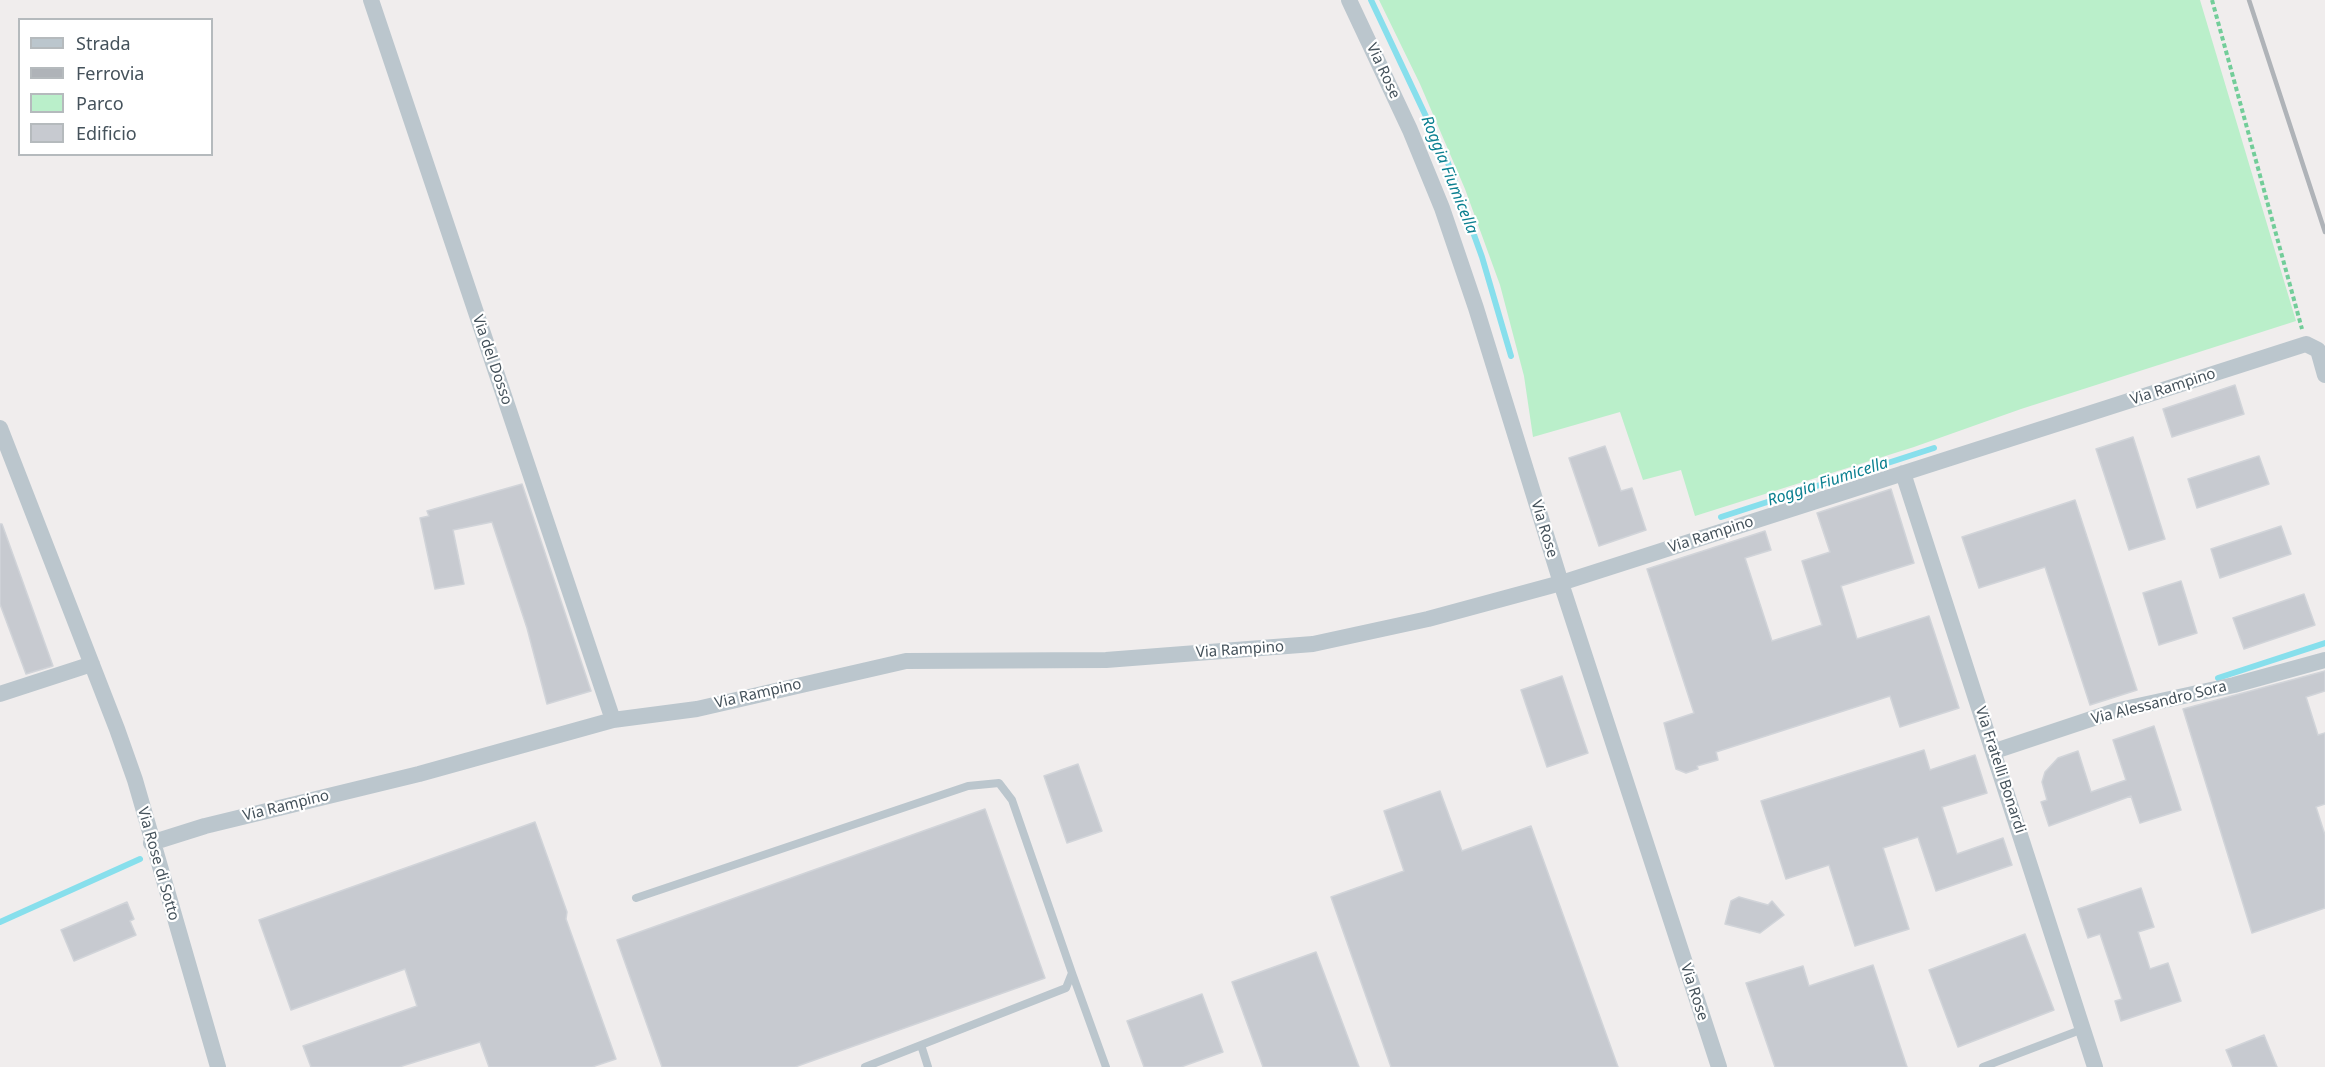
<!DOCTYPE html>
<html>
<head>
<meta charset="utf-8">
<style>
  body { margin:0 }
  #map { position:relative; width:2325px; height:1067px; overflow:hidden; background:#f0eded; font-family:"Noto Sans",sans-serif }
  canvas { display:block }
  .legend { position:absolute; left:18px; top:18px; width:195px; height:138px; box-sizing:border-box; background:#fff; border:2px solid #b5babd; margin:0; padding:8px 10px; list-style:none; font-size:18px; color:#45525b }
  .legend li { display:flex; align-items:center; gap:12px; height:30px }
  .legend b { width:30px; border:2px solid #b5babd }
</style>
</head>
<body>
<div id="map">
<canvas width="2325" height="1067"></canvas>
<ul class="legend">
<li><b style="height:8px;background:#bbc6cd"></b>Strada</li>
<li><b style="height:8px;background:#afb3b8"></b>Ferrovia</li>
<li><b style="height:16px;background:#baefca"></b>Parco</li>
<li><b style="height:16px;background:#c7cad0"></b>Edificio</li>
</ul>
</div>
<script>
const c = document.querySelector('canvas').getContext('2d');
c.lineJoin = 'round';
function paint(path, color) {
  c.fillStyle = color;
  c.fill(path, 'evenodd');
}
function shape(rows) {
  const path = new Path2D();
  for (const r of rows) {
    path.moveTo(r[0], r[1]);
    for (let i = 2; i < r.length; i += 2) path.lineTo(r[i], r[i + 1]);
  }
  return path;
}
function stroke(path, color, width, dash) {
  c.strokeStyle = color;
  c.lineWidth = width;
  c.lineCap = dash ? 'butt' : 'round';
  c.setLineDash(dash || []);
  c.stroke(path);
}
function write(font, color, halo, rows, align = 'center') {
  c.font = font + ' "Noto Sans",sans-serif';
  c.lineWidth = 4.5;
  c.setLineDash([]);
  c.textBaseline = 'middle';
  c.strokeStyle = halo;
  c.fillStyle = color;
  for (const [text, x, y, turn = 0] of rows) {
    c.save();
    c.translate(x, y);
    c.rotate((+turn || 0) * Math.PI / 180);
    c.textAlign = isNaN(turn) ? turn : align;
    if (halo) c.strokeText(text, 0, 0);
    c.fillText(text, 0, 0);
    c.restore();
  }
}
const green = shape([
  [1379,0,2200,0,2296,321,2021,409,1914,447,1695,516,1681,470,1643,480,1620,412,1533,437,1524,376,1500,285,1465,189,1420,84]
]);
const stream = shape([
  [1371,0,1448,163,1482,257,1511,356],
  [1721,517,1934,448],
  [2218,678,2325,643],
  [0,922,140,859]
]);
const building = shape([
  [2235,385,2244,414,2172,437,2163,409,2235,385],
  [2133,437,2165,539,2129,550,2096,449,2133,437],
  [1605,446,1621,491,1632,488,1646,530,1599,546,1569,458,1605,446],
  [2259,456,2269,484,2197,508,2188,479,2259,456],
  [522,484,591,691,547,704,527,628,492,522,453,530,464,584,435,589,420,518,429,516,427,511,522,484],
  [1891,489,1914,563,1841,586,1857,639,1929,616,1959,708,1900,727,1890,696,1716,752,1718,760,1697,766,1698,769,1686,773,1676,769,1664,723,1694,713,1647,569,1765,531,1771,550,1745,558,1772,641,1822,625,1802,561,1830,552,1817,513,1891,489],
  [2075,500,2137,690,2090,705,2045,567,1979,588,1962,537,2075,500],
  [0,524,2,524,53,666,26,674,0,604,0,524],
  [2281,526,2291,554,2220,578,2211,549,2281,526],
  [2181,581,2197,633,2159,645,2143,593,2181,581],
  [2304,594,2315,625,2244,649,2233,618,2304,594],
  [2325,671,2325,691,2306,697,2318,735,2325,733,2325,804,2316,807,2325,835,2325,908,2252,933,2183,709,2325,671],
  [1562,676,1588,753,1547,767,1521,690,1562,676],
  [2154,726,2181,810,2140,823,2131,796,2049,826,2041,802,2047,800,2042,782,2045,772,2058,758,2078,751,2091,792,2126,780,2113,740,2154,726],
  [1924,750,1930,770,1975,755,1987,793,1942,807,1957,854,2003,838,2012,865,1936,891,1918,837,1883,848,1909,929,1855,946,1829,865,1786,879,1761,801,1924,750],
  [1078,764,1102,831,1067,843,1044,776,1078,764],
  [1440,791,1462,851,1531,826,1618,1067,1391,1067,1331,897,1404,871,1384,811,1440,791],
  [985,809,1045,978,795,1067,662,1067,617,940,985,809],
  [535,822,567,912,566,919,616,1059,592,1067,489,1067,480,1042,399,1067,311,1067,303,1046,417,1006,405,969,291,1010,259,920,535,822],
  [2141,888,2154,927,2138,932,2150,969,2168,963,2181,1001,2121,1021,2115,1001,2122,999,2100,934,2088,938,2078,909,2141,888],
  [1739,897,1768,905,1772,901,1784,915,1760,933,1725,924,1731,901,1739,897],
  [127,902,134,919,130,921,136,935,74,961,61,930,127,902],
  [2025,934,2054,1010,1958,1047,1929,970,2025,934],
  [1316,952,1359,1067,1263,1067,1232,982,1316,952],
  [1873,965,1907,1067,1775,1067,1746,983,1803,966,1809,986,1873,965],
  [1202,994,1223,1052,1181,1067,1144,1067,1127,1021,1202,994],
  [2264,1035,2277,1067,2233,1067,2226,1050,2264,1035]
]);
const path = shape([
  [2212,0,2302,329]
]);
const service = shape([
  [636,898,968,786,999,783,1012,800,1072,973,1066,988,865,1067],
  [1072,973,1106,1067],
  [921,1045,928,1067],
  [1983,1067,2083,1029]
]);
const minor = shape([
  [371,0,613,720],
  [1349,0,1410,130,1442,208,1476,308,1561,583,1719,1067],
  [0,428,117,729,135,780,218,1067],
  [1903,473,2095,1067],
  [0,694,92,664],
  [1995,751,2115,711,2234,685,2325,660],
  [151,843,205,826,419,774,613,720,697,709,906,661,1106,660,1313,644,1428,619,1561,583,2306,344,2318,350,2325,375]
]);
const rail = shape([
  [2249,0,2325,232]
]);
const streetNames = [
  ["Via Rose",1383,71,65],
  ["Via del Dosso",492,360,71],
  ["Via Rampino",2173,387,-18],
  ["Via Rose",1544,529,73],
  ["Via Rampino",1711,535,-18],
  ["Via Rampino",1240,650,-4],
  ["Via Rampino",758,694,-13],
  ["Via Alessandro Sora",2159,703,-14],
  ["Via Fratelli Bonardi",2000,770,72],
  ["Via Rampino",286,806,-14],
  ["Via Rose di Sotto",158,864,74],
  ["Via Rose",1694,992,72]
];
const waterNames = [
  ["Roggia Fiumicella",1449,175,68],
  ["Roggia Fiumicella",1828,482,-18]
];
paint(green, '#baefca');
stroke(stream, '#87dfec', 6);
paint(building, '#c7cad0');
stroke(building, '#d1d4d9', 1.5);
stroke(path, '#72cd99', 4, [4.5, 3]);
stroke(service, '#bbc6cd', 8);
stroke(minor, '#bbc6cd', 16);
stroke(rail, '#afb3b8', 4.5);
write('15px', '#45525b', '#fff', streetNames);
write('italic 16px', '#0c8091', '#fff', waterNames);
</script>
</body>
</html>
